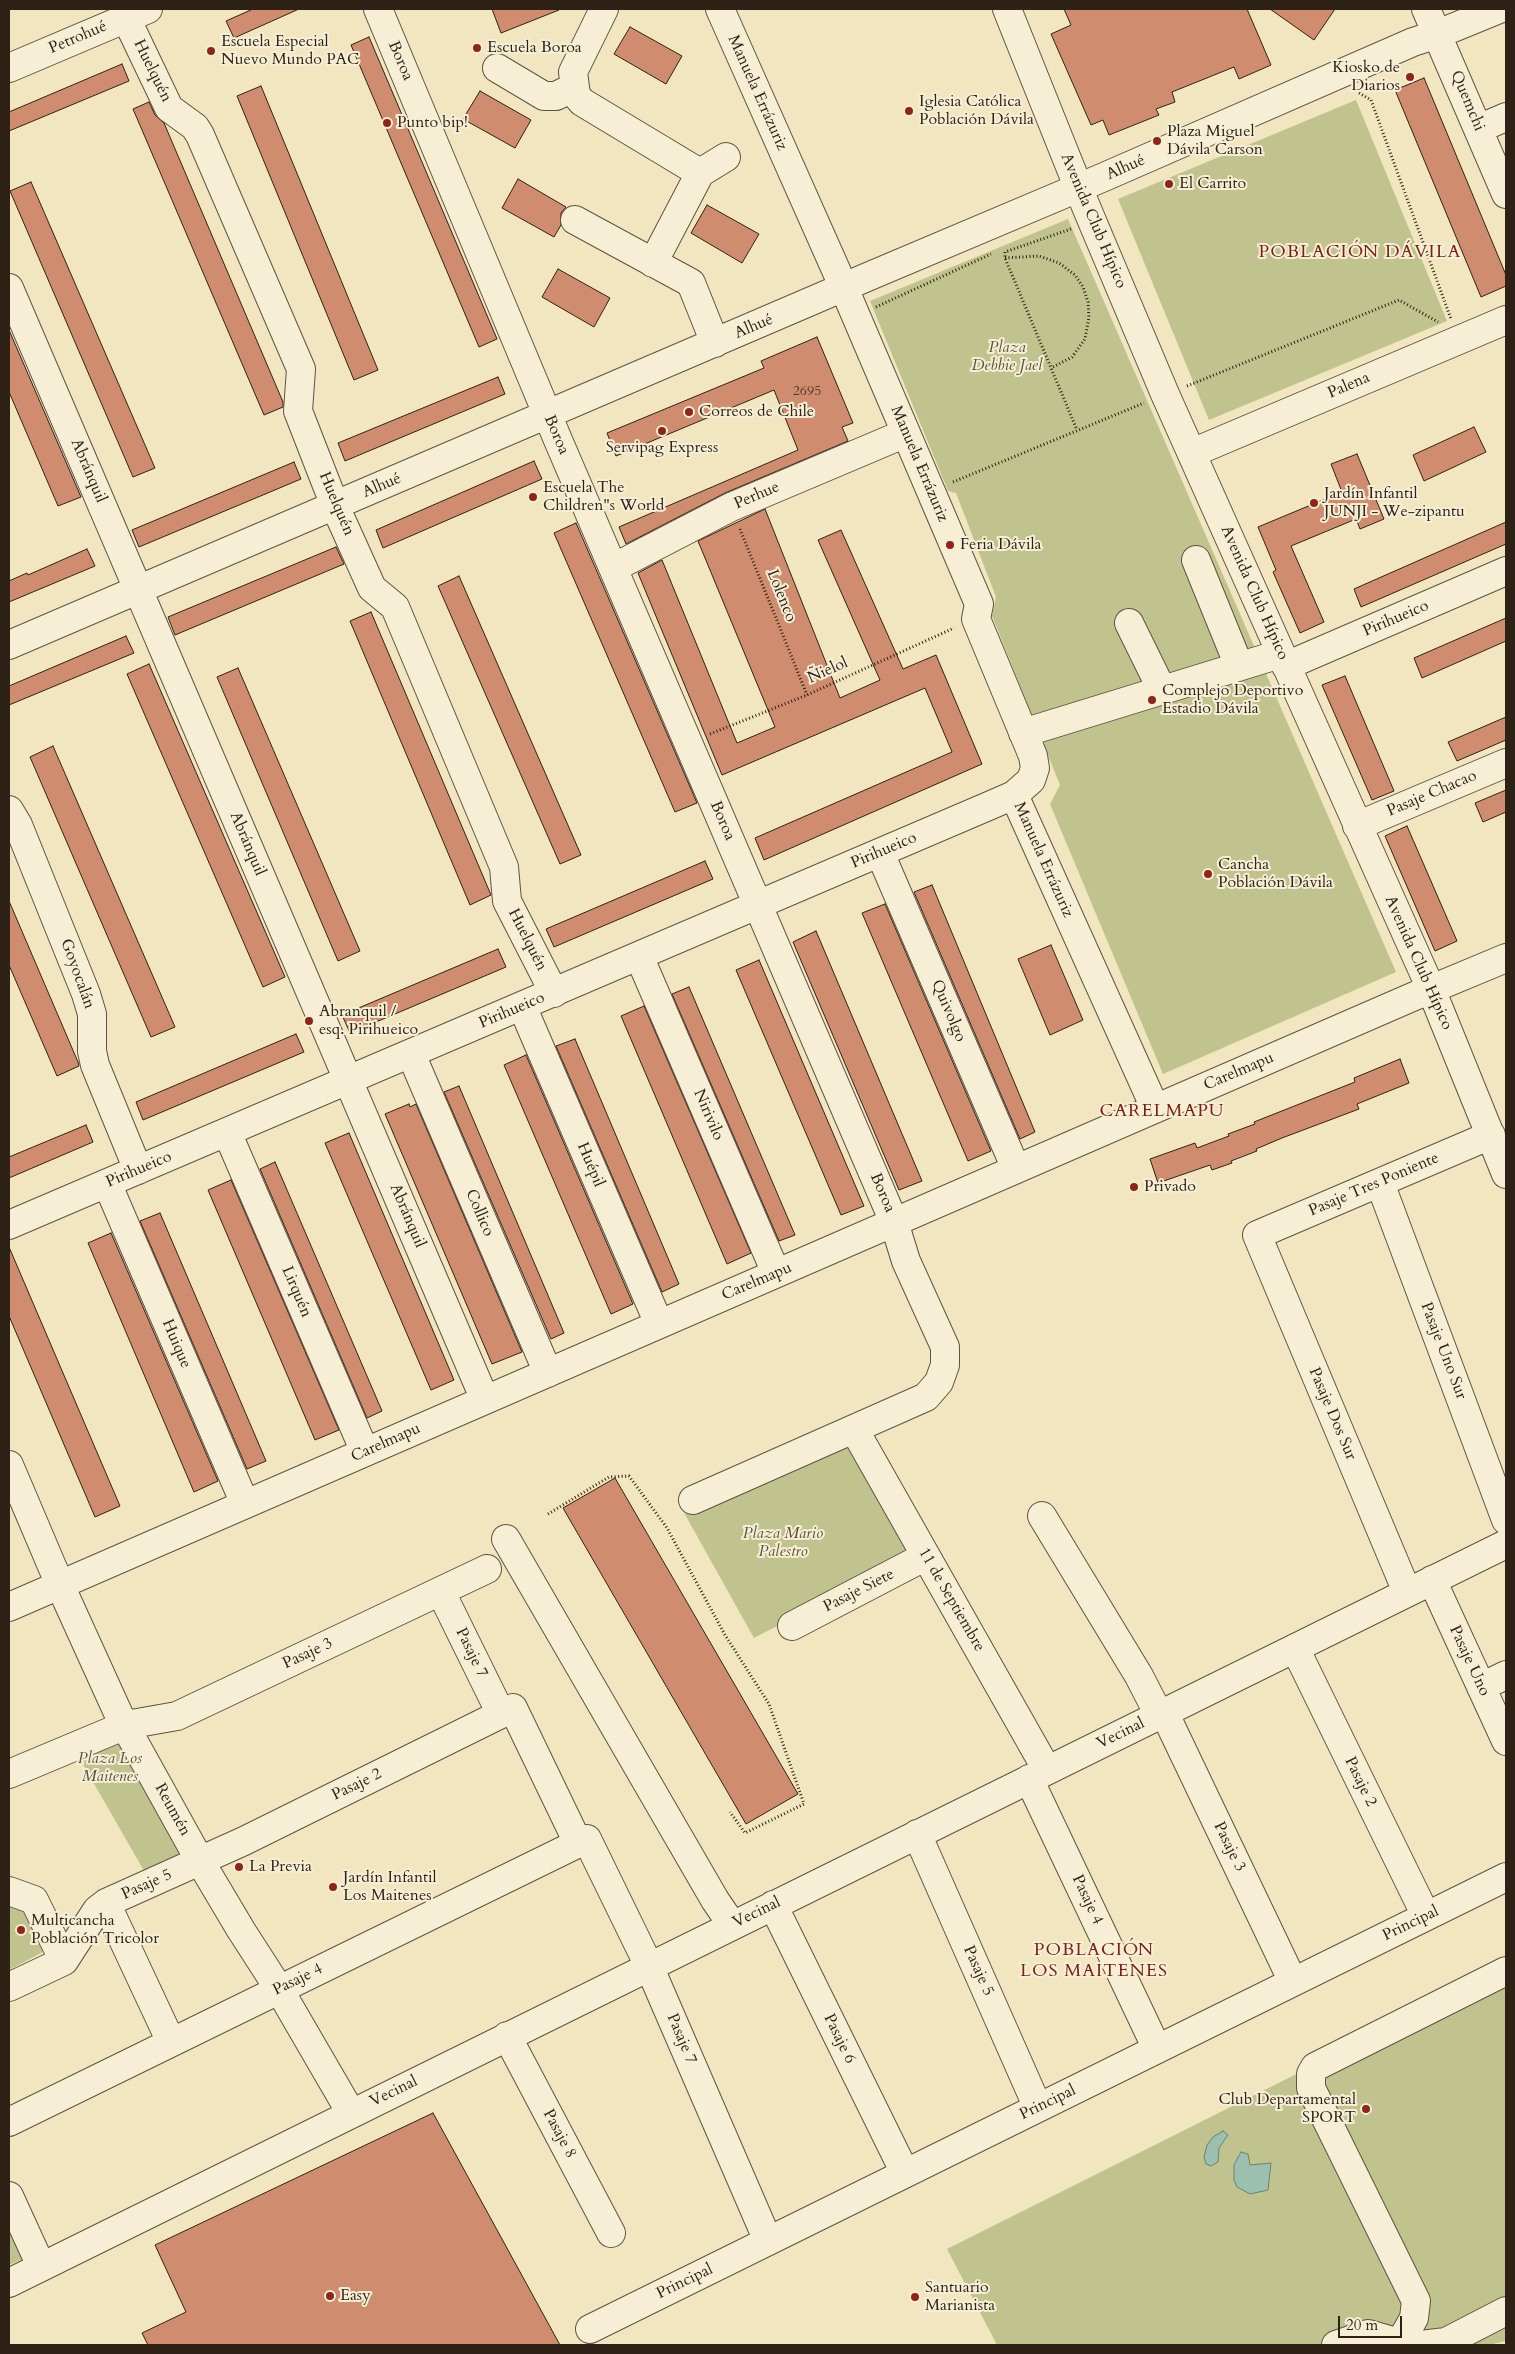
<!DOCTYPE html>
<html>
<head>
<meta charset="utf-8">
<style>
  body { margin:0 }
  #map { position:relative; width:1515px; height:2354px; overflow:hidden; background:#f1e6c0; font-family:Cardo,serif }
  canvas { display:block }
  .frame { position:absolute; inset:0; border:10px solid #2e2216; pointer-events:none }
  .scale { position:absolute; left:1338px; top:2316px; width:64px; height:22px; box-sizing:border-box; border:2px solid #2e2216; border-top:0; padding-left:6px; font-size:15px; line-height:18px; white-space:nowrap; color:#2e2216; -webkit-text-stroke:4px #f6efd6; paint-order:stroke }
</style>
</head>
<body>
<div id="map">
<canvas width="1515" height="2354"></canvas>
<div class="frame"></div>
<div class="scale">20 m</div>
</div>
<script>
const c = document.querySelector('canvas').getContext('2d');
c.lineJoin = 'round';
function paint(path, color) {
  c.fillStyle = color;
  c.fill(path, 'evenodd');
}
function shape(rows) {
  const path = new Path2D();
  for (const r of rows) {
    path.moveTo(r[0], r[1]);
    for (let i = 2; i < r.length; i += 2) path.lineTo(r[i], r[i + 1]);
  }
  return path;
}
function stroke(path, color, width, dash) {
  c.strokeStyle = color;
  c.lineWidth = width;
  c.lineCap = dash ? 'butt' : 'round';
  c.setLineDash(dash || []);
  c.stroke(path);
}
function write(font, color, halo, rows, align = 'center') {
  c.font = font + ' Cardo,serif';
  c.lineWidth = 4;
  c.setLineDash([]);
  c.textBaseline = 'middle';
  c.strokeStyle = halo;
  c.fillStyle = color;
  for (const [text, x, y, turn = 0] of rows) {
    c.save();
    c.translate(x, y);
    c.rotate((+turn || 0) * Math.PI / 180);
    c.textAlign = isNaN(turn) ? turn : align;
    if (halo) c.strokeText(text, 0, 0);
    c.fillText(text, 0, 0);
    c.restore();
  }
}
const green = shape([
  [1356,100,1447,321,1209,420,1118,199],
  [1068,219,1396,972,1163,1074,1050,804,1060,785,992,616,996,597,956,493,948,491,870,301],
  [843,1440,913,1555,754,1638,683,1511],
  [117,1737,185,1858,147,1876,77,1754],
  [19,1903,43,1952,9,1970,9,1908],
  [1506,1969,1506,2341,1488,2345,997,2345,947,2249],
  [9,2218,27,2257,9,2265]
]);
const water = shape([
  [1223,2131,1228,2135,1219,2148,1218,2162,1211,2166,1206,2164,1204,2157,1207,2145,1213,2137,1223,2131],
  [1241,2152,1248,2154,1250,2165,1271,2163,1268,2190,1250,2194,1237,2187,1234,2180,1234,2165,1241,2152]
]);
const building = shape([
  [253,9,299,9,234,38,226,21,253,9],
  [492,9,559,9,559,10,501,33,492,9],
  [1064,9,1247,9,1271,65,1239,79,1234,67,1172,92,1175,102,1156,109,1159,115,1109,135,1103,120,1091,125,1051,34,1071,25,1064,9],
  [1270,9,1335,9,1314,40,1270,9],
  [630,27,682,56,666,84,614,54,630,27],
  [369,37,497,339,479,347,351,45,369,37],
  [122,64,129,81,9,131,9,112,122,64],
  [1424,78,1506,275,1506,286,1481,297,1395,90,1424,78],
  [261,86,378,370,354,380,237,96,261,86],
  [480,91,531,120,515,148,463,119,480,91],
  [149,102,155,115,164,123,283,402,283,407,264,415,133,109,149,102],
  [518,179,566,207,561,213,561,225,554,237,502,208,518,179],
  [31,182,155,468,133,477,10,191,31,182],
  [707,205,759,234,742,263,691,233,707,205],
  [558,269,610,298,594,327,542,297,558,269],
  [9,330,81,497,58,506,9,392,9,330],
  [817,337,853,423,842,427,848,441,725,493,626,544,619,527,798,450,774,390,616,456,607,433,764,368,761,361,817,337],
  [498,377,505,394,345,461,338,443,498,377],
  [1474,427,1486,452,1424,481,1413,455,1474,427],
  [1357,454,1384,519,1360,529,1356,519,1291,546,1324,622,1300,633,1273,572,1276,570,1258,527,1342,492,1331,464,1357,454],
  [534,461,542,479,383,548,376,530,534,461],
  [294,462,301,479,139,547,132,530,294,462],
  [765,509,840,698,880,680,818,540,841,530,903,669,936,655,982,764,764,860,755,838,952,752,925,688,722,775,638,573,662,560,737,743,775,727,698,541,765,509],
  [1506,522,1506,544,1361,607,1354,589,1506,522],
  [576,523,697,803,675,812,554,533,576,523],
  [336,547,344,564,175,635,168,617,336,547],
  [87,549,95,566,9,602,9,581,27,573,28,575,87,549],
  [459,576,581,855,560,864,438,586,459,576],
  [371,612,491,895,470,905,350,621,371,612],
  [1506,618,1506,641,1422,678,1414,658,1506,618],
  [126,636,134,653,9,705,9,686,126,636],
  [149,664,285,977,263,987,127,674,149,664],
  [238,668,360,951,338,961,217,677,238,668],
  [1345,676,1394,791,1372,800,1322,685,1345,676],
  [1506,717,1506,740,1457,761,1448,742,1506,717],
  [53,746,175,1027,151,1037,30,757,53,746],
  [1506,790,1506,812,1483,822,1475,803,1506,790],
  [1407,826,1457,941,1435,951,1385,836,1407,826],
  [705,861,713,879,554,947,546,929,705,861],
  [932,885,1035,1132,1020,1139,914,892,932,885],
  [9,901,78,1062,79,1066,57,1076,9,965,9,901],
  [885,904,991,1151,968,1161,862,913,885,904],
  [816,931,922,1181,899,1190,793,942,816,931],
  [1051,945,1083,1020,1050,1035,1018,959,1051,945],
  [498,949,506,967,350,1033,342,1015,498,949],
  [759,960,864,1206,841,1215,736,970,759,960],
  [689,987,795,1235,779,1241,672,994,689,987],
  [644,1006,751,1253,727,1264,621,1016,644,1006],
  [296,1034,304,1052,143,1120,136,1102,296,1034],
  [575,1039,679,1284,662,1292,556,1046,575,1039],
  [526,1055,633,1304,611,1314,504,1065,526,1055],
  [1400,1059,1409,1083,1357,1104,1359,1109,1282,1138,1256,1149,1257,1151,1231,1161,1232,1163,1212,1170,1210,1165,1158,1183,1150,1159,1195,1143,1197,1148,1229,1136,1228,1134,1255,1124,1254,1122,1355,1082,1354,1078,1400,1059],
  [459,1086,564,1333,551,1339,444,1092,459,1086],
  [409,1104,410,1107,416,1104,522,1352,492,1364,385,1114,409,1104],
  [86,1125,93,1142,9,1178,9,1157,86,1125],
  [349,1133,454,1380,431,1390,325,1143,349,1133],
  [275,1162,382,1411,367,1418,260,1169,275,1162],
  [231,1180,339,1430,315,1440,208,1190,231,1180],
  [160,1213,266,1461,247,1469,140,1221,160,1213],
  [111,1233,218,1481,194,1492,88,1243,111,1233],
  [9,1247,120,1506,95,1517,9,1316,9,1247],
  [615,1478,798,1794,746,1824,563,1508,615,1478],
  [433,2113,560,2345,148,2345,142,2333,186,2312,155,2245,433,2113]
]);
const path = shape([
  [1359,93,1371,100,1451,319],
  [1071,229,1005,252,1005,258,1077,430],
  [1005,258,1039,256,1059,263,1075,275,1083,287,1088,302,1089,317,1085,339,1072,357,1051,368],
  [876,307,991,254],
  [1187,386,1399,300,1438,322],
  [953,482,1144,403],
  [740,529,807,695],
  [710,734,807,695,954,628],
  [548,1514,609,1477,629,1476,667,1528,725,1635,769,1704,804,1804,745,1833,730,1812]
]);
const minor = shape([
  [378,9,558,440,894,1222,906,1261,945,1347,945,1365,939,1382,926,1397,693,1500],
  [604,9,573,72,576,95,582,102,700,173,726,157],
  [1007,9,1087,209,1165,394,1431,989,1506,1174],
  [1426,9,1506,194],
  [126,18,169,108,195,127,200,135,301,369,298,411,335,506,372,588,395,607,504,867,507,901,554,993],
  [9,68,148,9],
  [497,68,544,96,556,96,574,87],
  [1478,129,1506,117],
  [575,220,691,283,715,343],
  [653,263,700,173],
  [9,288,485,1400],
  [1192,453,1506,320],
  [1196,560,1239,666],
  [613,568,731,507,906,433],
  [1129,623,1162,690],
  [9,645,865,278,1104,177,1413,42,1438,34,1499,9],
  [1286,666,1506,571],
  [1023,733,1280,654],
  [1014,795,1155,1108],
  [9,810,18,825,86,994,92,1014,92,1051,95,1065,138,1170],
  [1357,826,1506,763],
  [880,853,1016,1169],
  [639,956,776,1273],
  [522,1006,659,1324],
  [411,1054,548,1373],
  [227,1132,365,1452],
  [107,1183,245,1504],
  [1380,1183,1506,1520],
  [9,1225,984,808,1014,795,1031,780,1035,768,1033,756,976,619,979,604,844,288,720,9],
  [854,1429,1047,1770],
  [9,1465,60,1585,119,1715,200,1861,241,1930,279,1989,351,2113],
  [1042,1516,1139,1676,1159,1715],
  [506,1539,715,1900,732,1925],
  [1432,1580,1506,1741],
  [441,1592,501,1714],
  [1407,1592,1257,1235,1491,1135],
  [9,1607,1410,998,1506,958],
  [792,1626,926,1556],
  [1295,1648,1426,1916],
  [1481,1687,1506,1675],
  [1164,1712,1293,1982],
  [9,1774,126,1725,177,1716,487,1569],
  [1029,1779,1157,2049],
  [917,1834,1038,2108],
  [9,1891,34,1900,64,1961],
  [106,1903,171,2042],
  [773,1905,905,2173],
  [9,1987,64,1961,97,1910,106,1903,244,1841,513,1708,578,1843],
  [507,2036,611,2233],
  [9,2122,587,1839,649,1966,768,2241],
  [9,2196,41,2266],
  [9,2283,1506,1544],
  [590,2329,1506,1877],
  [1400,2343,1414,2318,1416,2301,1311,2088,1311,2074,1315,2067,1506,1971],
  [1336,2345,1368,2334,1406,2345],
  [1421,2345,1446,2342,1506,2311]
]);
const markers = [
  [477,48,5,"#8f2418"],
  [211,51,5,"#8f2418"],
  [1410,77,5,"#8f2418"],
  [909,111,5,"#8f2418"],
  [387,123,5,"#8f2418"],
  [1157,141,5,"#8f2418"],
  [1169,184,5,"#8f2418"],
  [689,412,5,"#8f2418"],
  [662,431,5,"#8f2418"],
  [533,497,5,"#8f2418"],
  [1314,503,5,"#8f2418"],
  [950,545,5,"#8f2418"],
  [1152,700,5,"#8f2418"],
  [1208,874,5,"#8f2418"],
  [309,1021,5,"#8f2418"],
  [1134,1187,5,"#8f2418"],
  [239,1867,5,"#8f2418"],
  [333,1887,5,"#8f2418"],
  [21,1930,5,"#8f2418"],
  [1366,2109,5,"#8f2418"],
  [330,2296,5,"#8f2418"],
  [915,2297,5,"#8f2418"]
];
const numberNames = [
  ["2695",807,392]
];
const streetNames = [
  ["Petrohué",78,38,-23],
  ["Boroa",400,61,67],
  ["Huelquén",152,71,64],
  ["Manuela Errázuriz",757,93,66],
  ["Quemchi",1467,101,67],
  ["Alhué",1126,168,-24],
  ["Avenida Club Hípico",1093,221,67],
  ["Alhué",754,327,-23],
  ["Palena",1349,386,-23],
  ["Boroa",556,435,67],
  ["Manuela Errázuriz",919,464,67],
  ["Abránquil",88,471,67],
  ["Alhué",382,486,-23],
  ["Perhue",757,496,-23],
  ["Huelquén",336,504,67],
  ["Avenida Club Hípico",1254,593,66],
  ["Lolenco",781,596,68],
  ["Pirihueico",1396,619,-23],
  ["Ñielol",828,671,-24],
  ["Pasaje Chacao",1432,794,-23],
  ["Boroa",722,821,67],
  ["Abránquil",247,844,67],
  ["Pirihueico",884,851,-23],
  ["Manuela Errázuriz",1043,860,66],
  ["Huelquén",527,940,63],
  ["Avenida Club Hípico",1418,963,66],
  ["Goyocalán",77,974,70],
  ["Pirihueico",512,1011,-23],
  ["Quivolgo",948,1011,67],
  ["Carelmapu",1239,1072,-23],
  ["Nirivilo",708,1115,67],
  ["Huépil",590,1165,67],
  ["Pirihueico",139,1170,-23],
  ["Pasaje Tres Poniente",1374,1185,-23],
  ["Boroa",882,1193,67],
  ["Collico",479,1213,67],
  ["Abránquil",407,1216,67],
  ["Carelmapu",757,1282,-23],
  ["Lirquén",296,1292,67],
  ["Huique",176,1344,67],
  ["Pasaje Uno Sur",1443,1351,69],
  ["Pasaje Dos Sur",1332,1414,67],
  ["Carelmapu",386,1443,-24],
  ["Pasaje Siete",859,1591,-27],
  ["11 de Septiembre",951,1600,60],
  ["Pasaje 7",471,1653,64],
  ["Pasaje 3",308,1654,-25],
  ["Pasaje Uno",1469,1661,65],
  ["Vecinal",1121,1734,-26],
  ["Pasaje 2",1360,1782,64],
  ["Pasaje 2",357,1785,-26],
  ["Reumén",172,1810,61],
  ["Pasaje 3",1229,1847,64],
  ["Pasaje 5",147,1885,-24],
  ["Pasaje 4",1087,1900,65],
  ["Vecinal",757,1913,-26],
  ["Principal",1411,1924,-26],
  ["Pasaje 5",978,1971,66],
  ["Pasaje 4",298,1980,-26],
  ["Pasaje 7",681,2039,67],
  ["Pasaje 6",839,2039,64],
  ["Vecinal",394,2092,-26],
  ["Principal",1048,2103,-26],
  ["Pasaje 8",559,2134,62],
  ["Principal",685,2282,-26]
];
const poiNames = [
  ["Escuela Especial",221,42],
  ["Nuevo Mundo PAC",221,60],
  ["Escuela Boroa",487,48],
  ["Kiosko de",1400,68,"right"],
  ["Diarios",1400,86,"right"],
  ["Iglesia Católica",919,102],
  ["Población Dávila",919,120],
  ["Punto bip!",397,123],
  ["Plaza Miguel",1167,132],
  ["Dávila Carson",1167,150],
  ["El Carrito",1179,184],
  ["Correos de Chile",699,412],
  ["Servipag Express",662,448,"center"],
  ["Escuela The",543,488],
  ["Children\"s World",543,506],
  ["Jardín Infantil",1324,494],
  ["JUNJI - We-zipantu",1324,512],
  ["Feria Dávila",960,545],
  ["Complejo Deportivo",1162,691],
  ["Estadio Dávila",1162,709],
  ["Cancha",1218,865],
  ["Población Dávila",1218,883],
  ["Abranquil /",319,1012],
  ["esq. Pirihueico",319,1030],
  ["Privado",1144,1187],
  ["La Previa",249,1867],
  ["Jardín Infantil",343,1878],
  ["Los Maitenes",343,1896],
  ["Multicancha",31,1921],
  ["Población Tricolor",31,1939],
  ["Club Departamental",1356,2100,"right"],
  ["SPORT",1356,2118,"right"],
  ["Santuario",925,2288],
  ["Marianista",925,2306],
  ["Easy",340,2296]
];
const parkNames = [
  ["Plaza",1007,348],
  ["Debbie Jael",1007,366],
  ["Plaza Mario",783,1534],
  ["Palestro",783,1552],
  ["Plaza Los",110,1759],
  ["Maitenes",110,1777]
];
const neighbourhoodNames = [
  ["POBLACIÓN DÁVILA",1360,253],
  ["CARELMAPU",1162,1112],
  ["POBLACIÓN",1094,1951],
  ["LOS MAITENES",1094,1972]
];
paint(green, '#c0c38e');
paint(water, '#9bc0af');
stroke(water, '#6f8172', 1);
paint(building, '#d08c6e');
stroke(building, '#2e2216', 1);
stroke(minor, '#5f5340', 30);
stroke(path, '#2e2216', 3, [1, 2.5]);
stroke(minor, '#f6efd6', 28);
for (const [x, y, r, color] of markers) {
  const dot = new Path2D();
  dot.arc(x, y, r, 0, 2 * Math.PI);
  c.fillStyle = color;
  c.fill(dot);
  stroke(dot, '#f6efd6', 2);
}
write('14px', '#563c2c', null, numberNames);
write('16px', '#2e2216', '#f6efd6', streetNames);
write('16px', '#2e2216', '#f6efd6', poiNames, 'left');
write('italic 16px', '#5a523a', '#f6efd6', parkNames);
c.letterSpacing = '1px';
write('18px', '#7a1f14', '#f6efd6', neighbourhoodNames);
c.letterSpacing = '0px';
</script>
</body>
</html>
